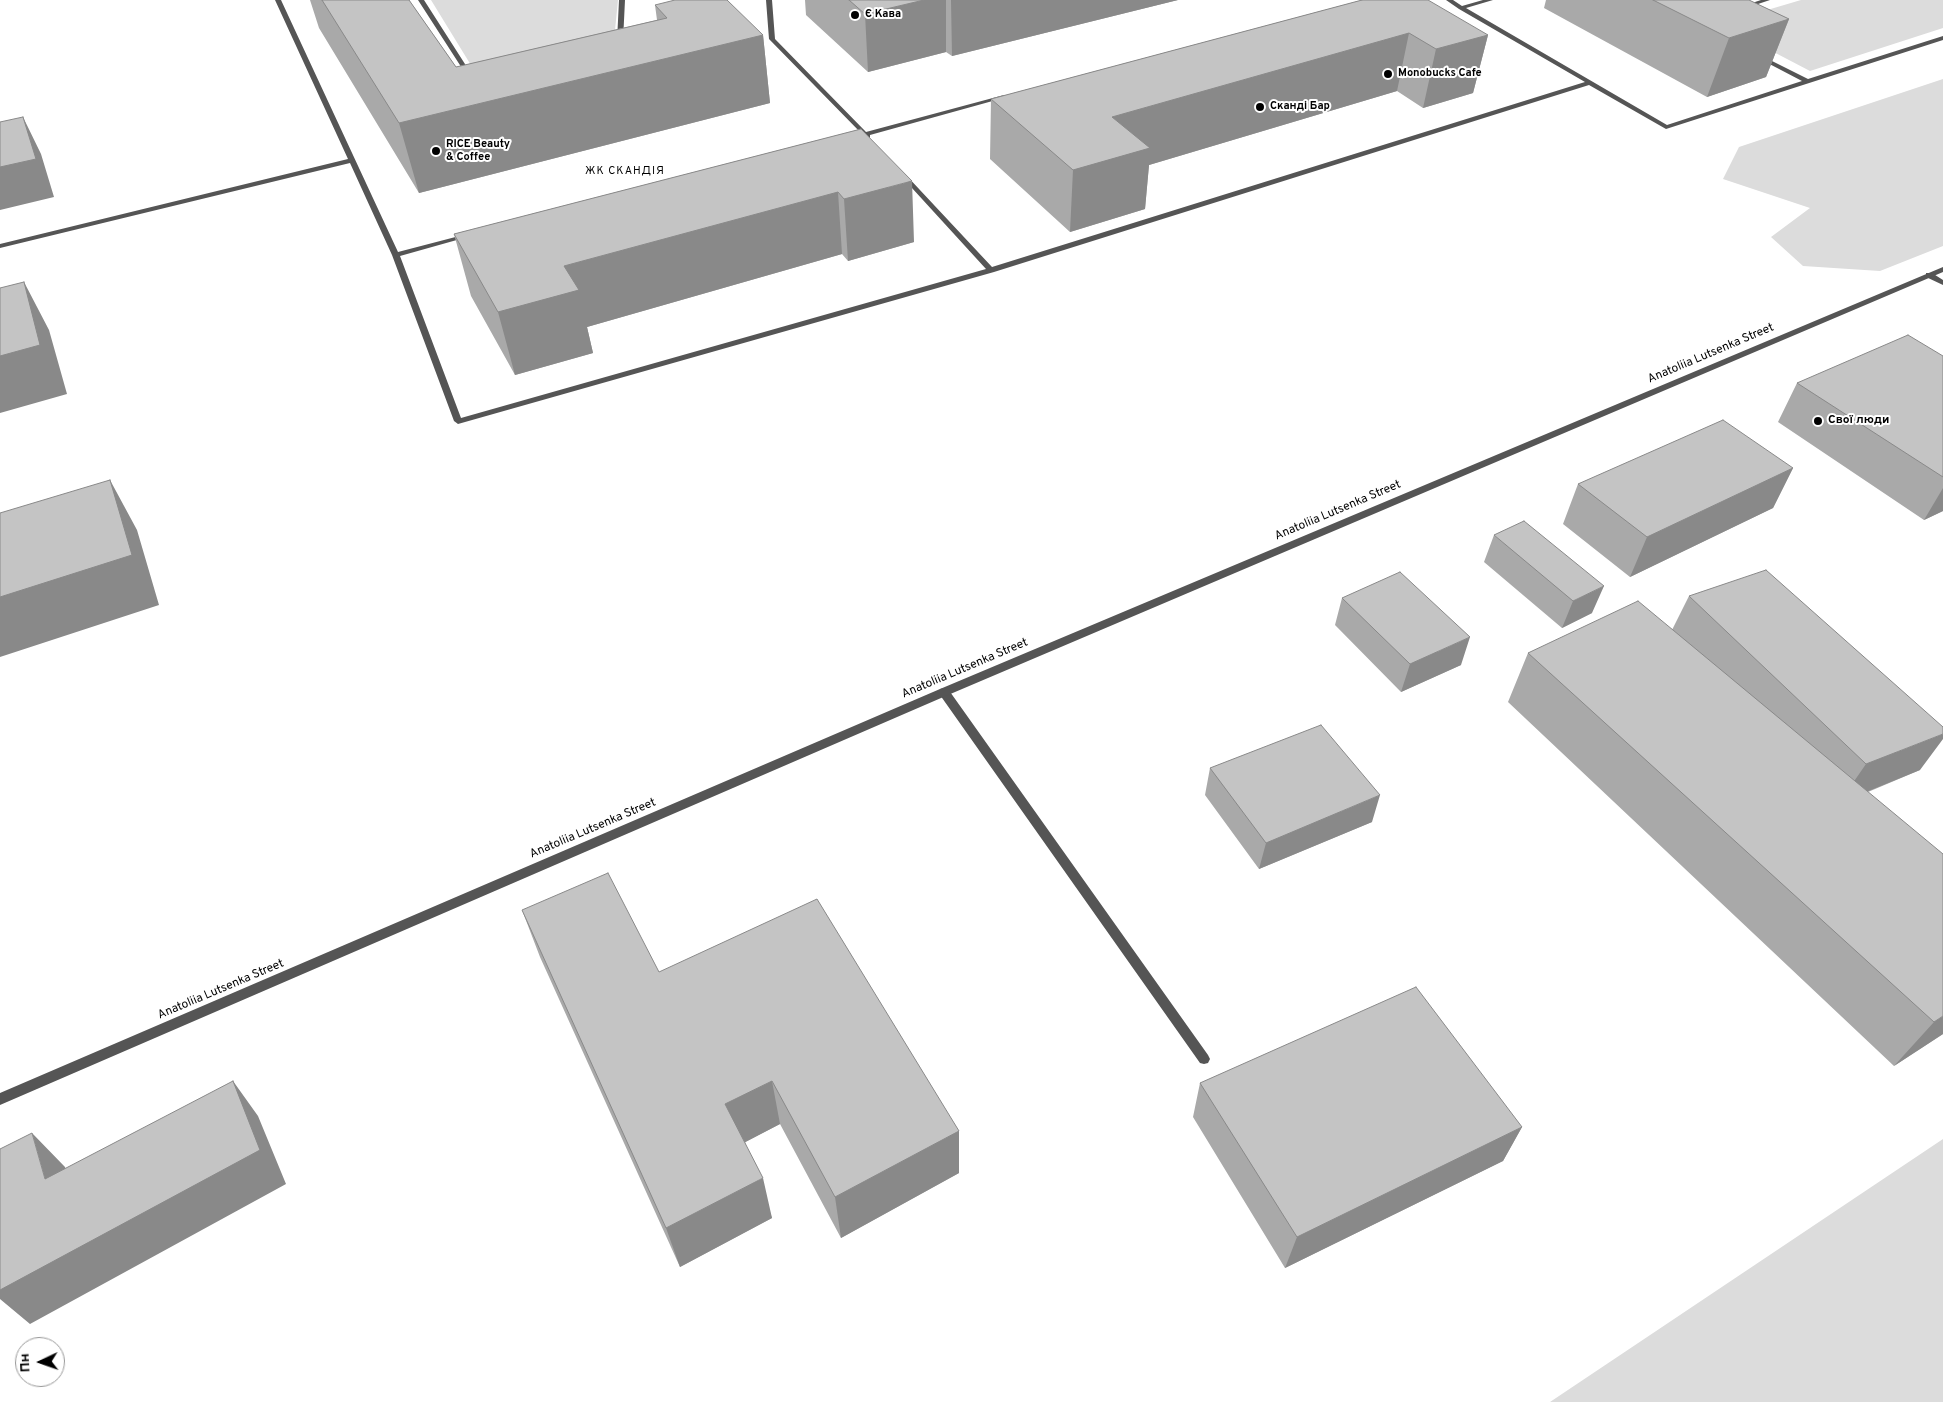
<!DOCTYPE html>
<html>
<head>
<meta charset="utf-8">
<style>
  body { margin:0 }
  #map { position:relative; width:1943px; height:1402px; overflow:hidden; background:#fff; font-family:Overpass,sans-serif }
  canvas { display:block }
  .north { position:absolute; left:15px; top:1337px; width:50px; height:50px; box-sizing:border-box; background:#fff; border:1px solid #999; border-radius:50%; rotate:267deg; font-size:14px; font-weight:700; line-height:20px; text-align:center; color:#000 }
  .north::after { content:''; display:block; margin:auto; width:18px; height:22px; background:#000; clip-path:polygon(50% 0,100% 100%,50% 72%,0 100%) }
</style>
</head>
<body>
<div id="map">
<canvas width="1943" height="1402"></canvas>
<div class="north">Пн</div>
</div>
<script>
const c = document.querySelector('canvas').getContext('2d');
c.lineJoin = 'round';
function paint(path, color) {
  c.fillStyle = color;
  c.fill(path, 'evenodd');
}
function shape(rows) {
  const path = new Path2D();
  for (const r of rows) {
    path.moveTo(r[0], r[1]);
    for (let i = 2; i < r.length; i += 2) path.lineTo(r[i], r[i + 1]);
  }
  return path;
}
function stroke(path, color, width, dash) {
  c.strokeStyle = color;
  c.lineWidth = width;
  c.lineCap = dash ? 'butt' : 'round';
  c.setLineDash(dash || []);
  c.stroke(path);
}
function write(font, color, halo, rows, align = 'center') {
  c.font = font + ' Overpass,sans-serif';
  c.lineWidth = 4;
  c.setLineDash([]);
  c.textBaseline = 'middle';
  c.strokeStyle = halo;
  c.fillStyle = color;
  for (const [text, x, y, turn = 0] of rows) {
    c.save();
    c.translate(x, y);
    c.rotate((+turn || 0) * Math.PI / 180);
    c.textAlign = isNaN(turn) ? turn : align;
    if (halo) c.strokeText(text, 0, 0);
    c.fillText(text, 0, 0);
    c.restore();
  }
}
const green = shape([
  [431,0,618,0,611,70,496,106],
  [1801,0,1943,0,1943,28,1810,71,1720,24],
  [1943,79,1943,246,1880,271,1803,266,1771,237,1810,208,1723,179,1739,147],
  [1943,1139,1943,1402,1550,1402]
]);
const lane = shape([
  [275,0,281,0,398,252,467,234,471,236,400,256,461,418,986,269,901,176,901,174,905,174,992,267,1585,82,1459,9,1446,0,1453,0,1462,6,1483,0,1493,0,1466,8,1667,125,1802,81,1758,58,1758,56,1762,56,1808,79,1943,36,1943,40,1666,129,1589,85,994,272,458,424,454,421,392,255,350,163,0,248,0,244,348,159,275,0],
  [418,0,424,0,472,75,471,76,467,76,418,0],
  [619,0,625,0,623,41,620,43,617,41,619,0],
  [766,0,772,0,775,39,866,132,1004,95,1007,97,870,135,870,138,866,138,864,136,852,138,852,136,861,133,769,39,766,0],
  [1761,0,1770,0,1743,9,1740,7,1761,0],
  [1926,273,1932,273,1943,280,1943,285,1926,277,1926,273],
  [944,688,948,689,1208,1055,1210,1059,1208,1063,1204,1064,1200,1063,940,695,939,692,940,689,944,688]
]);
const street = shape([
  [1943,267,1943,272,948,695,0,1105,0,1093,940,689,1943,267]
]);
const wall = shape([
  [310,0,409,0,456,67,657,20,655,5,763,35,770,103,419,193,319,28],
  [805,0,1178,0,952,56,946,52,868,72,806,15],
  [1362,0,1488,35,1473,93,1423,108,1397,91,1149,165,1145,209,1070,232,990,159,991,99],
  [1546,0,1749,0,1789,19,1766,77,1707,97,1544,8],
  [861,129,914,242,848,261,842,254,587,327,593,353,515,375,471,296,454,234],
  [1943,356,1943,511,1924,520,1778,422,1797,383],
  [1793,468,1773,508,1630,577,1563,524,1578,484],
  [1494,535,1592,613,1562,628,1484,562],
  [1689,596,1920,770,1868,792,1943,1034,1894,1066,1508,702,1528,653,1672,630],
  [1342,598,1461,665,1401,692,1335,625],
  [1210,768,1372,822,1259,869,1205,795],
  [522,910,659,972,959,1131,959,1173,841,1238,780,1124,745,1142,772,1218,680,1267,540,957],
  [1200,1083,1522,1127,1503,1161,1285,1268,1193,1117]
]);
const shadedWall = shape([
  [924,0,946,0,946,52,868,72,865,14],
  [951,0,1178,0,952,56],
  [1789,19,1766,77,1707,97,1729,38],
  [1409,33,1397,91,1149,165,1145,209,1070,232,1073,170,1112,117],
  [763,35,770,103,419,193,399,123],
  [1488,35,1473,93,1423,108,1436,49],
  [23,117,41,154,54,197,0,210,0,167],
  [912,181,914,242,848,261,844,199],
  [838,192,842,254,587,327,593,353,515,375,498,312,564,266],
  [24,282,49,330,67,394,0,413,0,356],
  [1793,468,1773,508,1630,577,1647,537],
  [110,480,137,530,159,605,0,657,0,597],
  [1943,488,1943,511,1924,520],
  [1604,586,1592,613,1562,628,1573,601],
  [1470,637,1461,665,1401,692,1410,664],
  [1943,734,1943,739,1920,770,1839,803,1866,764],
  [1380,795,1372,822,1259,869,1266,843],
  [1943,1016,1943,1034,1894,1066,1934,1022],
  [233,1081,258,1116,286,1184,30,1324,0,1299,0,1290],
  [772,1081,780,1124,736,1147,725,1104],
  [1522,1127,1503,1161,1285,1268,1297,1237],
  [959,1131,959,1173,841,1238,835,1197],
  [32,1133,65,1167,78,1211,45,1179],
  [763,1178,772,1218,680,1267,666,1228]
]);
const building = shape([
  [322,0,409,0,456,67,667,18,655,5,675,0,727,0,763,35,399,123,322,0],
  [849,0,924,0,865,14,849,0],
  [1362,0,1428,0,1488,35,1436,49,1409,33,1112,117,1150,148,1073,170,991,99,1362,0],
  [1653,0,1749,0,1789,19,1729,38,1653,0],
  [23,117,36,159,0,167,0,122,23,117],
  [861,129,912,181,844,199,838,192,564,266,579,290,498,312,454,234,861,129],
  [24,282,40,345,0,356,0,288,24,282],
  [1908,335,1943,356,1943,477,1797,383,1908,335],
  [1723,420,1793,468,1647,537,1578,484,1723,420],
  [110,480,132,555,0,597,0,513,110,480],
  [1524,521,1604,586,1573,601,1494,535,1524,521],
  [1766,570,1943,727,1943,734,1866,764,1689,596,1766,570],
  [1400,572,1470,637,1410,664,1342,598,1400,572],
  [1638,601,1943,854,1943,1016,1934,1022,1528,653,1638,601],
  [1321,725,1380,795,1266,843,1210,768,1321,725],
  [608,873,659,972,817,899,959,1131,835,1197,772,1081,725,1104,763,1178,666,1228,522,910,608,873],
  [1416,987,1522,1127,1297,1237,1200,1083,1416,987],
  [233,1081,260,1150,0,1290,0,1149,32,1133,45,1179,233,1081]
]);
const markers = [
  [855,15,5,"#000"],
  [1388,74,5,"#000"],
  [1260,107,5,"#000"],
  [436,151,5,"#000"],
  [1818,421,5,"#000"]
];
const farPoinames = [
  ["Є Кава",865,15],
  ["Monobucks Cafe",1398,74],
  ["Сканді Бар",1270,107],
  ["RICE Beauty",446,145],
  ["& Coffee",446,158]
];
const farNeighbourhoodnames = [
  ["ЖК СКАНДІЯ",625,172]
];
const streetNames = [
  ["Anatoliia Lutsenka Street",1711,354,-23],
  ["Anatoliia Lutsenka Street",1338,511,-23],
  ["Anatoliia Lutsenka Street",965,669,-23],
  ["Anatoliia Lutsenka Street",593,829,-23],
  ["Anatoliia Lutsenka Street",221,990,-23]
];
const poiNames = [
  ["Свої люди",1828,421]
];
paint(green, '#dcdcdc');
paint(lane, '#555');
paint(street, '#555');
paint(wall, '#a9a9a9');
paint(shadedWall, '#898989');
paint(building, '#c4c4c4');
stroke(building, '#898989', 1);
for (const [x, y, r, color] of markers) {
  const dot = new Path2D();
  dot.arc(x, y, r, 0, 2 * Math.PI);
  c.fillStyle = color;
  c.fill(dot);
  stroke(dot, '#fff', 2);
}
write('bold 11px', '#000', '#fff', farPoinames, 'left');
c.letterSpacing = '1px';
write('11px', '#000', '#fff', farNeighbourhoodnames);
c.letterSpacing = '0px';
write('12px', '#000', '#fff', streetNames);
write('bold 12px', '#000', '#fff', poiNames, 'left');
</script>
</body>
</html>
